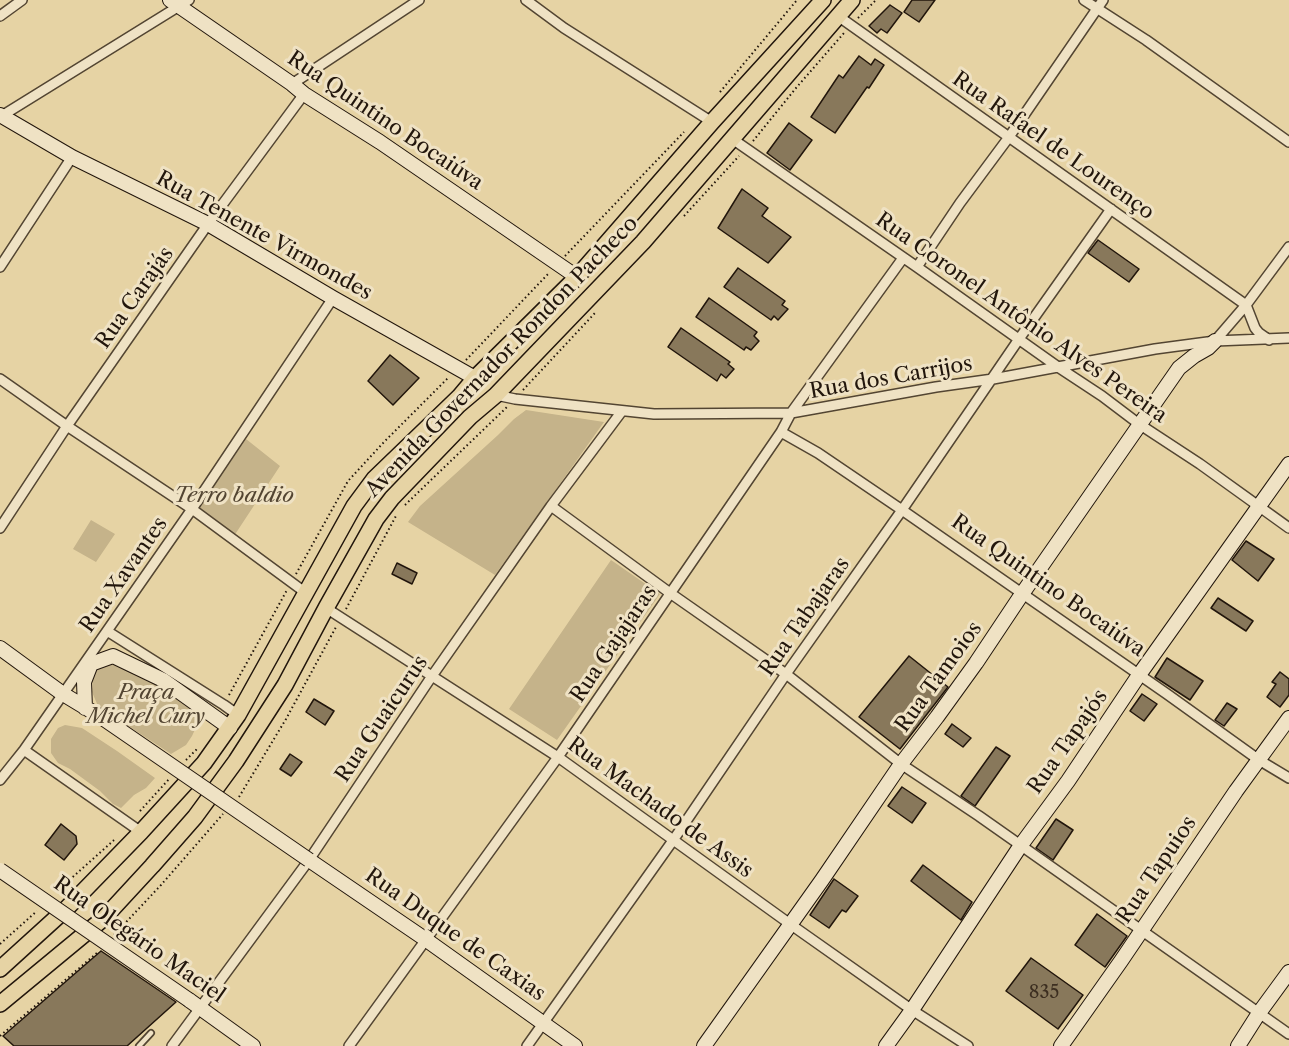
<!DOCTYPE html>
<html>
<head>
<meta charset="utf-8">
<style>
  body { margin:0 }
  canvas { display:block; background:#e6d3a4 }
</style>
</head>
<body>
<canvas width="1289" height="1046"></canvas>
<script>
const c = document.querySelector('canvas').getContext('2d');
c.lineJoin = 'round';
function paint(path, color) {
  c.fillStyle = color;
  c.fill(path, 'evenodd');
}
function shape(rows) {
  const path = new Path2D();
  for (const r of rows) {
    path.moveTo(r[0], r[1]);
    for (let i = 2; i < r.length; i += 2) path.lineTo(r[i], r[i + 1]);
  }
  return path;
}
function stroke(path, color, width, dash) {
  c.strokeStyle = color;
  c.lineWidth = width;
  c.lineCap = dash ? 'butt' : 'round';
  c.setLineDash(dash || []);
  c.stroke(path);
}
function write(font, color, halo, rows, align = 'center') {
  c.font = font + ' "Libre Caslon Text",serif';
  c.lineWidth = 6;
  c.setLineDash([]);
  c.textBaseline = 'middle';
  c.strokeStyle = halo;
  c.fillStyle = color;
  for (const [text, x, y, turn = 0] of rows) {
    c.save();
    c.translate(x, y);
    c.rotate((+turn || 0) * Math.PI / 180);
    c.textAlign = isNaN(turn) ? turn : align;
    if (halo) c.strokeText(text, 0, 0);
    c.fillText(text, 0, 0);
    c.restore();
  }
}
const green = shape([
  [526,410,604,422,495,575,408,522,420,506,498,435,514,419],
  [246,439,280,466,234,536,198,509],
  [91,520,115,534,96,562,73,549],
  [611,560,660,594,557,740,509,709],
  [112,660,135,668,196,710,198,723,192,736,186,745,171,754,98,706,92,692,93,677,98,666],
  [65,725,82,728,117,751,155,778,146,788,134,795,121,808,113,804,100,791,70,769,58,763,51,753,51,739,58,728]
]);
const building = shape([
  [912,0,935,0,919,22,904,12,912,0],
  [890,5,902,13,887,33,881,29,877,33,869,26,890,5],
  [859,56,871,65,875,59,884,65,869,88,867,87,835,133,811,117,839,75,843,78,859,56],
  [789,123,812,140,790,170,767,153,789,123],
  [742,189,768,208,762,216,791,237,768,263,718,228,742,189],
  [1098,240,1139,269,1129,282,1088,253,1098,240],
  [738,268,785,301,782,305,788,309,778,320,774,316,771,320,724,287,738,268],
  [709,298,757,332,754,336,759,341,751,350,746,347,744,350,696,317,709,298],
  [681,328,730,362,728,364,734,369,726,378,721,374,717,381,668,347,681,328],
  [390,355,419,378,393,405,368,381,390,355],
  [1246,541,1274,559,1258,581,1232,560,1246,541],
  [397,563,417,573,412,584,392,574,397,563],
  [1218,598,1253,621,1246,631,1211,608,1218,598],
  [909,656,948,687,900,749,859,717,909,656],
  [1167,658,1203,681,1190,700,1155,677,1167,658],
  [1280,672,1289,679,1289,695,1280,707,1267,697,1276,684,1272,682,1280,672],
  [1142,694,1157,704,1144,721,1130,711,1142,694],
  [314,699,334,711,325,725,306,712,314,699],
  [1227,703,1237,709,1224,726,1215,720,1227,703],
  [952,724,971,738,963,747,945,734,952,724],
  [996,747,1010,756,975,806,961,796,996,747],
  [290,754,302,762,291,776,280,769,290,754],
  [902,787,926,803,912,823,888,806,902,787],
  [1056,819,1073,830,1053,860,1036,848,1056,819],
  [61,824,76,836,77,844,64,860,45,845,61,824],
  [923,865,972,902,961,920,911,881,923,865],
  [834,879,858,896,846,912,842,910,829,928,810,915,834,879],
  [1097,914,1127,936,1105,967,1075,945,1097,914],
  [101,951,176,1002,127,1046,14,1046,3,1036,101,951],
  [1031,958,1083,995,1058,1029,1006,991,1031,958]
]);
const path = shape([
  [858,18,876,0],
  [720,92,797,0],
  [753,141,796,88,844,33],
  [684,216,739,156],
  [565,256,684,132],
  [466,360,549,273],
  [523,390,595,313],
  [405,505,507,407],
  [296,574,348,481,384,442,449,377],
  [346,609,397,514],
  [229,695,287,590],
  [186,760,197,749],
  [239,797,286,719,336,627],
  [140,811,170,778],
  [56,892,114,840],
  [114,935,161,885,223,814],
  [0,944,37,911],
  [0,1036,98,952]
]);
const lane = shape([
  [139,1046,151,1033]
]);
const street = shape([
  [526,0,564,28,712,122],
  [1084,0,1146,40,1289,142],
  [0,16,22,0],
  [838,16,1246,305],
  [292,84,419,0],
  [0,117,189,0],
  [731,138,917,267,1058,367,1102,396,1139,424,1200,464,1289,528],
  [0,267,72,157],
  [917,267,960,203,1009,137,1103,0],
  [1246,305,1255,328,1259,333,1269,340],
  [1215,341,1246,305,1289,247],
  [0,379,67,426,192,509,306,593],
  [496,395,515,399,654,414,791,413,936,387,993,379,1155,349,1215,341,1289,338],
  [781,432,818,453,902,510,1167,694,1259,760,1289,778],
  [551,506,670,593,786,674,901,764,979,816,1289,1034],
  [0,528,67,426,208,224,304,94],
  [326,608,558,757,790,924,912,1010,968,1046],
  [107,631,224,705,238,715],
  [24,750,141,832],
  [0,780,24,750,192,509,333,298],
  [172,1046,309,860,432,676,551,506,622,411],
  [349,1046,558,757,781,432,791,413,903,258],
  [527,1046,674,839,786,674,902,510,1019,339,1111,209]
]);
const secondary = shape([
  [170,0,292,84,304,94,380,142,577,277],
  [0,115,72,157,208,224,333,298,475,378],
  [0,648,63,694,101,717],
  [85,708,84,682,91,664,113,656,163,680,230,728],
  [309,860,425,939,575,1046],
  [189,1000,253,1046],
  [704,1046,822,880,901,764,937,717,976,663,1022,594,1179,368,1194,356,1208,348,1215,341],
  [886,1046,912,1010,1021,845,1068,781,1139,675,1289,464],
  [1061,1046,1121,961,1236,791,1289,718],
  [1238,1046,1259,1013,1289,972]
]);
const primary = shape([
  [0,969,66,909,141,832,204,763,238,715,354,506,374,479,459,397,475,378,577,277,712,122,823,0],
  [0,1004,104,918,152,866,195,817,236,761,285,685,326,608,376,519,392,498,470,417,496,395,643,242,852,0]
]);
const secondaryBridge = shape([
  [101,717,309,860],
  [0,870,189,1000]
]);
const numberNames = [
  ["835",1044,993]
];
const streetNames = [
  ["Rua Quintino Bocaiúva",385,121,34],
  ["Rua Rafael de Lourenço",1053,146,35],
  ["Rua Tenente Virmondes",264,236,29],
  ["Rua Carajás",135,298,-55],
  ["Rua Coronel Antônio Alves Pereira",1021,318,35],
  ["Avenida Governador Rondon Pacheco",502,357,-46],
  ["Rua dos Carrijos",891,378,-10],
  ["Rua Xavantes",124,575,-55],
  ["Rua Quintino Bocaiúva",1048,586,35],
  ["Rua Tabajaras",805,617,-55],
  ["Rua Gajajaras",614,644,-56],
  ["Rua Tamoios",939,677,-54],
  ["Rua Guaicurus",382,719,-56],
  ["Rua Tapajós",1068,742,-55],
  ["Rua Machado de Assis",660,808,36],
  ["Rua Tapuios",1157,870,-56],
  ["Rua Duque de Caxias",455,935,35],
  ["Rua Olegário Maciel",139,940,35]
];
const parkNames = [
  ["Terro baldio",234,496],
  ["Praça",146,693],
  ["Michel Cury",146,717]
];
paint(green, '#c5b38a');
paint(building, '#88785b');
stroke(building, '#22160c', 1.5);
stroke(lane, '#534532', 8);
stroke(street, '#534532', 12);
stroke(secondary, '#22160c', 16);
stroke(primary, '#22160c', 18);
stroke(path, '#22160c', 2, [1.5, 3]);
stroke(lane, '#efe2c4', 4.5);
stroke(street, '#efe2c4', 9);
stroke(secondary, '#efe2c4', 14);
stroke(primary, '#e6d3a4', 15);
stroke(secondaryBridge, '#22160c', 16, []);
stroke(secondaryBridge, '#efe2c4', 14);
write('18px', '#3c2e20', null, numberNames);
write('21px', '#22160c', '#efe2c4', streetNames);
write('italic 21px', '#534532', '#efe2c4', parkNames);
</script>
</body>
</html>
